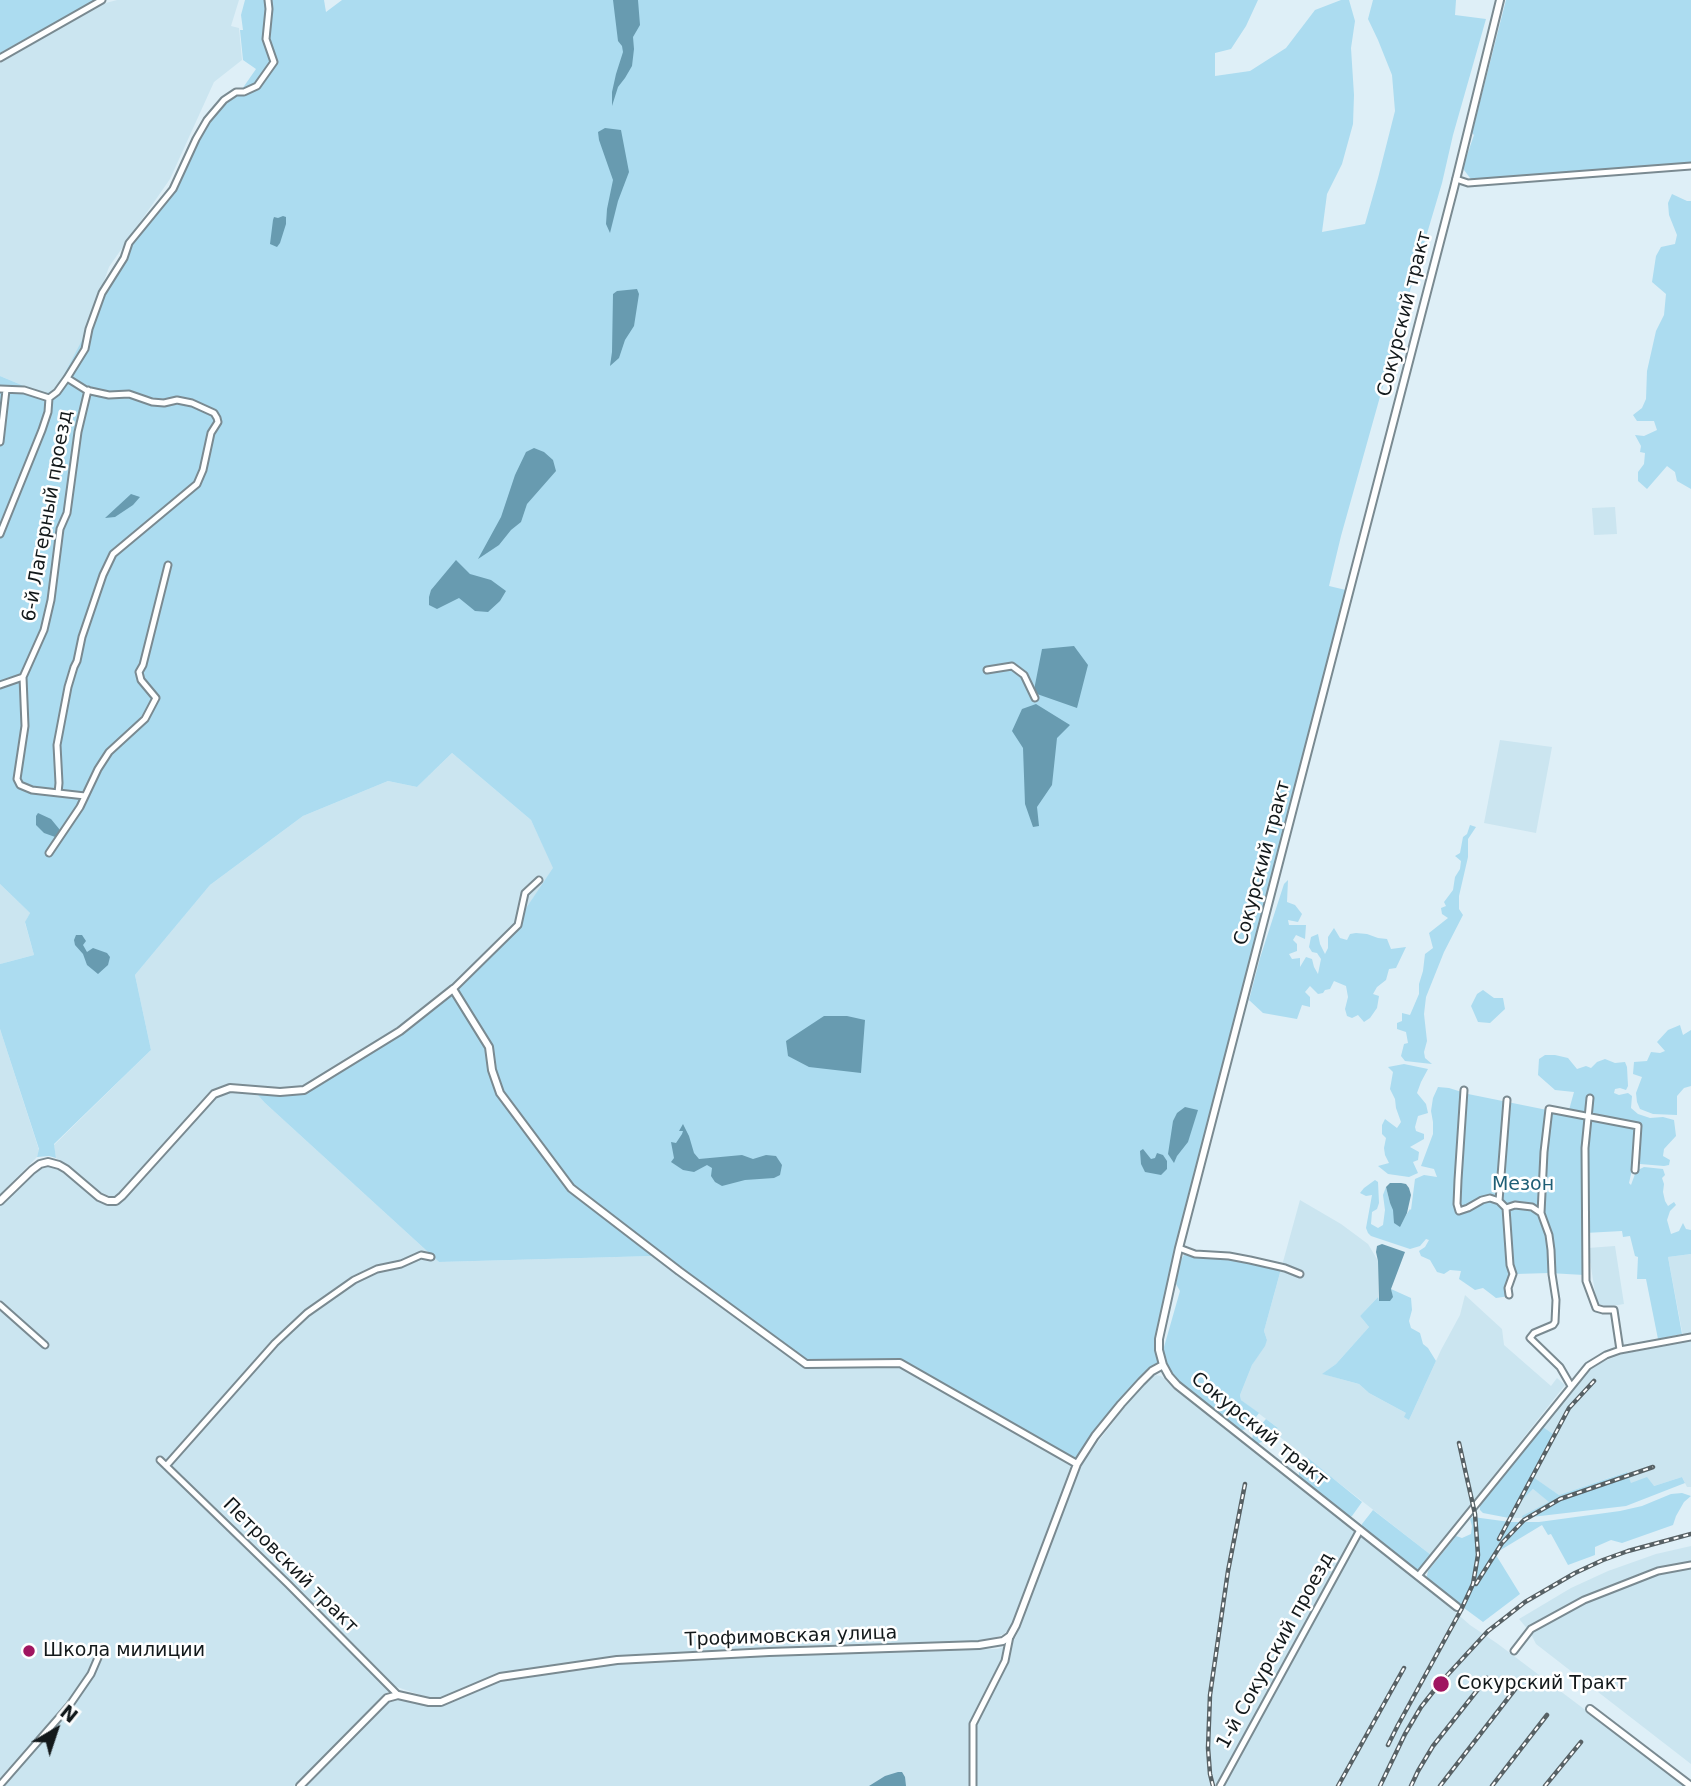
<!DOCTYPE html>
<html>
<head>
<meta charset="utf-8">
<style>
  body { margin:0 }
  #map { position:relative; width:1691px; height:1786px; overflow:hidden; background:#deeff7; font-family:"DejaVu Sans",sans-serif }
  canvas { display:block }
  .north { position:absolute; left:21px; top:1695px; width:70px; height:70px; -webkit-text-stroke:5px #fff; paint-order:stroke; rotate:39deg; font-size:19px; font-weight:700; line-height:28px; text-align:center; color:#13191b }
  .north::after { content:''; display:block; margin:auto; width:24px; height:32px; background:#13191b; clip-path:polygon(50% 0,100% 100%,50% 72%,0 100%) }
</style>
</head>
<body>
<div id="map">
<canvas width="1691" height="1786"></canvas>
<div class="north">N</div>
</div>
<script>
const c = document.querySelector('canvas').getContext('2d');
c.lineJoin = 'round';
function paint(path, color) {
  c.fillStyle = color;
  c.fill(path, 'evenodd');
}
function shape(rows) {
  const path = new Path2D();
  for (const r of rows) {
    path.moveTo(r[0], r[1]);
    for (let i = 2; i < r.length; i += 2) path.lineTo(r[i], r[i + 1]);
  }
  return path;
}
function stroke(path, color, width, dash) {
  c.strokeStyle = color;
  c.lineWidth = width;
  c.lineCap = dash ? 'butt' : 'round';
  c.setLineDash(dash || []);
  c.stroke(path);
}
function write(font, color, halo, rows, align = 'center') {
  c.font = font + ' "DejaVu Sans",sans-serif';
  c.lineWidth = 5;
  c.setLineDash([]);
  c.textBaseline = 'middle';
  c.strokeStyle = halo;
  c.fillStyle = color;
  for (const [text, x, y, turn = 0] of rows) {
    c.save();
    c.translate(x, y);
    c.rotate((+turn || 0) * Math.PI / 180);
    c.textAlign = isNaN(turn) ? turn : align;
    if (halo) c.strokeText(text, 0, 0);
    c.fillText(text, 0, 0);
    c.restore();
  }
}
const built = shape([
  [117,0,239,0,231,26,239,28,242,60,214,82,170,179,109,267,84,338,56,390,43,394,0,376,0,63,102,4],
  [1615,507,1617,534,1594,535,1592,508],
  [1500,740,1552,747,1536,833,1484,823],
  [452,753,531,820,554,868,512,929,451,985,396,1030,322,1077,304,1087,286,1089,237,1085,218,1087,211,1092,118,1195,112,1197,99,1192,68,1165,56,1158,54,1145,151,1050,135,975,210,885,303,816,388,781,417,787],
  [0,884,30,913,25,923,34,955,0,964],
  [0,1029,39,1150,37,1157,0,1195],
  [238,1091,256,1093,265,1103,439,1262,652,1256,806,1368,902,1367,1069,1463,1072,1471,1010,1628,1004,1634,984,1642,706,1651,617,1656,505,1673,438,1701,397,1687,392,1688,294,1786,0,1786,0,1205,41,1166,50,1165,61,1169,99,1199,105,1202,118,1204,123,1201,164,1155,210,1102,225,1092],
  [1300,1200,1341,1224,1368,1244,1378,1261,1378,1297,1360,1316,1369,1327,1336,1364,1323,1374,1359,1384,1369,1393,1406,1413,1409,1420,1441,1350,1460,1315,1465,1295,1502,1329,1504,1345,1551,1386,1557,1378,1565,1385,1431,1555,1280,1437,1275,1433,1278,1428,1241,1400,1240,1395,1252,1365,1267,1340,1264,1331],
  [1615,1246,1624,1304,1600,1308,1597,1305,1588,1248],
  [1691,1254,1691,1487,1687,1487,1682,1477,1654,1486,1631,1483,1626,1472,1559,1495,1532,1477,1556,1436,1543,1427,1576,1382,1589,1369,1597,1364,1622,1354,1684,1342,1668,1257],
  [1155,1375,1161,1376,1180,1393,1416,1578,1470,1625,1498,1644,1686,1786,305,1786,328,1763,387,1698,398,1695,421,1703,438,1706,446,1704,501,1679,639,1661,933,1650,997,1649,1004,1647,1016,1637,1063,1506,1079,1467,1142,1384],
  [1533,1489,1550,1502,1523,1516,1523,1518,1509,1518,1519,1503],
  [1691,1546,1691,1764,1536,1644,1530,1632,1519,1619,1571,1588,1608,1571,1656,1554]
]);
const green = shape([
  [0,0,95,0,0,53],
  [245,0,266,0,267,9,264,40,273,52,268,35,271,0,324,0,326,12,342,0,1258,0,1246,26,1231,49,1215,53,1215,76,1250,71,1286,48,1315,10,1341,0,1349,0,1355,21,1351,48,1354,95,1353,124,1342,164,1327,194,1322,232,1365,224,1378,178,1395,111,1392,75,1378,40,1368,19,1373,0,1456,0,1455,15,1486,19,1453,135,1442,183,1402,318,1341,536,1329,586,1350,591,1160,1327,1163,1365,1141,1382,1077,1464,900,1363,806,1364,655,1253,652,1256,439,1262,265,1103,256,1093,256,1090,304,1090,366,1052,453,989,451,985,512,929,553,868,531,820,452,753,417,787,388,781,303,816,210,885,135,975,151,1050,54,1144,56,1158,49,1156,37,1157,39,1149,0,1029,0,964,34,955,25,922,30,913,0,884,0,376,43,394,56,390,135,239,174,187,217,107,240,92,256,69,243,60,240,30,243,30,241,15],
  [1506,0,1691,0,1691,163,1473,180,1470,178,1464,170,1464,164,1474,135,1472,133],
  [1672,194,1687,201,1691,201,1691,489,1677,481,1675,472,1667,466,1647,489,1638,481,1638,472,1644,464,1645,453,1640,452,1641,446,1635,435,1644,436,1657,430,1654,421,1637,421,1633,415,1642,408,1646,399,1647,371,1656,331,1664,315,1666,294,1652,282,1656,256,1661,247,1675,244,1677,235,1669,215,1668,203],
  [1470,825,1476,827,1468,839,1468,857,1459,896,1459,909,1463,915,1444,952,1426,997,1424,1014,1427,1041,1424,1052,1425,1058,1432,1064,1405,1061,1401,1056,1404,1044,1408,1043,1406,1032,1397,1029,1397,1023,1402,1021,1402,1013,1410,1015,1419,994,1419,984,1423,971,1425,954,1433,948,1429,933,1448,918,1442,914,1441,908,1446,906,1444,902,1453,890,1455,877,1460,869,1461,861,1455,856,1460,853,1463,837,1467,834],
  [1288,880,1287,902,1295,905,1302,914,1298,922,1288,920,1289,925,1306,925,1305,939,1296,935,1293,940,1297,944,1297,951,1289,954,1292,959,1300,958,1300,967,1306,957,1312,959,1314,967,1318,974,1321,959,1317,953,1312,952,1309,947,1311,937,1318,934,1320,944,1325,954,1328,948,1328,937,1334,928,1340,938,1347,940,1350,934,1356,933,1367,934,1378,938,1387,939,1391,949,1406,947,1396,968,1389,969,1386,980,1377,987,1373,994,1379,996,1377,1008,1370,1018,1364,1022,1358,1015,1352,1018,1347,1016,1345,1009,1348,997,1346,986,1334,981,1330,989,1325,990,1323,993,1318,994,1310,986,1305,992,1310,997,1310,1007,1302,1005,1297,1019,1263,1013,1249,1000,1260,958,1284,884],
  [1483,990,1494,998,1503,998,1505,1009,1490,1023,1478,1022,1471,1006,1477,994],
  [1680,1025,1683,1035,1691,1030,1691,1086,1684,1088,1677,1096,1677,1115,1653,1114,1640,1109,1637,1102,1636,1093,1642,1077,1633,1074,1634,1062,1647,1061,1651,1052,1660,1053,1665,1051,1657,1042,1668,1030],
  [1545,1055,1555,1055,1568,1058,1577,1069,1586,1066,1591,1068,1597,1062,1605,1059,1615,1063,1625,1062,1627,1067,1628,1086,1626,1090,1620,1088,1615,1089,1614,1093,1619,1095,1628,1093,1632,1096,1631,1108,1638,1114,1650,1118,1663,1117,1674,1120,1676,1136,1664,1149,1663,1156,1670,1160,1669,1165,1664,1166,1640,1164,1638,1157,1640,1125,1611,1119,1635,1128,1635,1157,1629,1183,1631,1185,1635,1174,1638,1170,1644,1167,1663,1169,1665,1175,1662,1178,1664,1184,1663,1192,1665,1201,1668,1206,1674,1202,1676,1205,1670,1211,1667,1220,1671,1234,1679,1231,1683,1223,1686,1229,1691,1230,1691,1254,1668,1257,1682,1334,1658,1339,1646,1279,1637,1279,1638,1257,1635,1256,1630,1236,1623,1237,1622,1231,1585,1233,1584,1275,1549,1273,1516,1274,1510,1287,1510,1296,1496,1298,1483,1288,1475,1290,1459,1279,1461,1271,1450,1270,1444,1274,1437,1272,1430,1260,1421,1256,1419,1251,1425,1247,1429,1240,1426,1239,1420,1246,1410,1249,1371,1236,1368,1233,1366,1228,1372,1195,1366,1196,1360,1193,1364,1188,1375,1180,1378,1182,1379,1203,1377,1209,1372,1212,1371,1224,1378,1228,1383,1225,1385,1210,1383,1195,1386,1187,1390,1203,1403,1220,1410,1209,1411,1210,1415,1179,1424,1175,1437,1177,1434,1169,1421,1166,1433,1134,1433,1122,1431,1111,1433,1098,1438,1087,1449,1088,1468,1094,1552,1111,1569,1110,1574,1092,1555,1090,1538,1075,1539,1059],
  [1404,1064,1428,1069,1421,1082,1417,1093,1426,1104,1428,1113,1418,1116,1415,1127,1416,1131,1424,1134,1424,1139,1410,1147,1419,1152,1418,1160,1413,1162,1418,1173,1409,1177,1388,1174,1378,1166,1389,1163,1385,1155,1384,1148,1386,1138,1382,1134,1382,1125,1385,1119,1397,1128,1401,1122,1396,1108,1395,1099,1390,1089,1393,1072,1388,1067],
  [1184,1255,1233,1258,1281,1269,1264,1331,1267,1340,1265,1346,1252,1365,1240,1395,1241,1400,1259,1413,1248,1428,1243,1430,1238,1430,1184,1386,1167,1367,1164,1357,1164,1347,1180,1291,1176,1284,1180,1261],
  [1391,1289,1411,1298,1412,1310,1409,1321,1411,1328,1420,1333,1423,1344,1428,1348,1436,1361,1409,1420,1404,1417,1406,1413,1369,1393,1359,1384,1322,1374,1336,1364,1369,1327,1360,1316,1378,1297,1379,1301,1392,1297],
  [1266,1419,1278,1428,1266,1440,1257,1444,1252,1440,1253,1434],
  [1543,1427,1556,1436,1533,1477,1559,1495,1627,1472,1631,1483,1647,1477,1654,1486,1682,1477,1685,1483,1626,1506,1523,1518,1522,1516,1549,1502,1533,1489,1519,1503,1509,1518,1483,1513,1480,1510,1480,1505],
  [1308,1458,1362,1502,1352,1516,1350,1517,1299,1477,1299,1472,1301,1465],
  [1682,1493,1691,1496,1684,1502,1676,1516,1673,1525,1622,1543,1611,1540,1595,1547,1595,1555,1568,1565,1551,1534,1548,1535,1542,1525,1499,1551,1496,1555,1520,1594,1483,1622,1426,1580,1428,1571,1456,1536,1462,1538,1471,1534,1472,1526,1470,1519,1473,1517,1510,1522,1539,1522,1620,1511,1642,1506,1671,1494],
  [1373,1510,1431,1555,1422,1567,1419,1569,1414,1569,1362,1527,1362,1524]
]);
const water = shape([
  [613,0,638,0,640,25,633,37,634,49,632,66,625,78,618,87,612,106,612,92,616,74,623,52,622,46,618,41],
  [605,128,621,130,629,172,618,201,610,233,606,224,607,209,613,180,599,140,598,132],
  [283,216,286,217,286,224,280,243,277,247,270,244,273,220,274,217,278,218],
  [637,289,639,294,634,326,625,340,619,358,610,366,612,352,613,294,617,291],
  [534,448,544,452,553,460,556,471,527,504,521,522,511,530,499,545,478,559,501,517,515,475,526,452],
  [131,494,140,497,133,505,115,517,105,518],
  [456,560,470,574,491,580,506,591,500,601,488,612,475,611,459,598,437,609,429,605,429,597,431,590],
  [1074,646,1088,665,1077,708,1037,694,1034,690,1042,649],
  [1036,704,1070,725,1057,738,1052,785,1037,807,1039,826,1033,827,1025,804,1023,748,1012,731,1022,709],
  [38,813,51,819,60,830,58,838,44,833,36,825,36,816],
  [76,935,82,935,86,941,83,945,87,952,93,948,107,953,110,957,108,965,98,974,87,965,83,954,75,945,74,940],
  [824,1016,847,1016,865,1020,861,1073,809,1067,788,1056,786,1041],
  [1185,1107,1198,1110,1188,1142,1177,1156,1174,1163,1168,1154,1173,1121,1177,1113],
  [683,1124,689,1136,694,1153,699,1159,742,1155,753,1159,766,1155,776,1156,782,1165,780,1175,774,1178,745,1180,722,1186,715,1182,711,1176,712,1168,707,1165,694,1172,683,1170,671,1162,674,1158,671,1142,676,1143,682,1134,683,1131,679,1131],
  [1143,1149,1151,1159,1155,1158,1157,1153,1163,1155,1167,1161,1167,1169,1161,1175,1145,1172,1141,1164,1140,1151],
  [1390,1183,1401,1183,1406,1184,1409,1188,1411,1195,1407,1213,1400,1227,1394,1223,1393,1210,1390,1203,1386,1187],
  [1382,1244,1405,1252,1391,1289,1393,1297,1390,1301,1379,1301,1378,1261,1376,1252,1377,1246],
  [898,1772,902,1772,905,1777,906,1786,869,1786,885,1776]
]);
const minor = shape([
  [0,58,102,0],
  [1456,179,1468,183,1691,166],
  [0,389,24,390,49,398,57,392,67,378,85,349,89,329,102,293,124,258,129,243,173,189,196,139,207,120,224,100,236,92,244,92,257,86,274,62,266,39,269,9,268,0],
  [0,442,6,390],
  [0,534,42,430,48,412,49,398],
  [987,670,1012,666,1024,675,1035,698],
  [0,685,23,677],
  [58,793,59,783,57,745,68,687,74,667,77,661,82,637,103,575,113,554,197,484,203,470,211,433,218,422,217,418,214,413,192,403,177,400,164,403,152,402,129,394,109,395,86,390,67,378],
  [85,796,32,790,20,785,17,779,25,726,23,677,44,630,51,600,60,529,67,513,78,432,88,390],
  [49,853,80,807,98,769,109,752,145,719,156,698,141,680,139,672,143,665,168,565],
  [453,989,518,925,525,893,539,880],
  [1464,1090,1458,1180,1457,1204,1459,1211,1468,1208,1482,1200,1490,1198,1499,1201,1506,1208,1515,1205,1532,1207,1541,1213],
  [1590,1098,1585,1148,1586,1281,1596,1308,1603,1310,1614,1310,1620,1350],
  [1499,1201,1507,1100],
  [1506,1208,1510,1265,1513,1274,1508,1288,1509,1295],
  [1179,1248,1195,1254,1229,1256,1250,1260,1285,1268,1300,1274],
  [0,1305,45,1345],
  [1571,1386,1560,1367,1530,1338,1534,1333,1553,1325,1555,1322,1556,1300,1552,1274,1551,1250,1549,1235,1541,1213,1544,1152,1549,1109,1638,1126,1635,1170],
  [160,1460,288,1584,398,1695],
  [166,1466,275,1343,307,1313,354,1280,377,1269,401,1264,421,1255,431,1257],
  [1418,1576,1588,1366,1606,1355,1620,1350,1691,1337],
  [1514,1651,1531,1629,1584,1600,1658,1571,1691,1565],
  [0,1785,69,1706,91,1674,100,1653],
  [973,1786,973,1724,1005,1661,1010,1636],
  [1220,1786,1360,1530]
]);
const tertiary = shape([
  [0,1201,32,1170,40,1164,48,1162,59,1165,66,1169,99,1197,108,1201,116,1201,122,1196,214,1094,230,1088,280,1092,304,1090,400,1031,453,989,489,1047,492,1070,500,1093,571,1188,679,1271,806,1364,900,1363,1077,1464],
  [1457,1607,1177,1385,1169,1376,1163,1365,1159,1350,1159,1339,1179,1248,1454,188,1500,0],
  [1590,1709,1691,1786],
  [300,1786,387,1698,398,1695,429,1702,441,1702,500,1677,617,1660,769,1652,979,1645,1003,1641,1010,1636,1016,1625,1077,1464,1095,1436,1121,1404,1141,1382,1152,1371,1163,1365]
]);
const rail = shape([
  [1499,1539,1569,1408,1594,1381],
  [1476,1584,1502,1543,1524,1520,1560,1499,1653,1467],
  [1388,1745,1398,1725,1461,1610,1473,1584,1478,1555,1475,1514,1459,1443],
  [1213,1786,1210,1774,1208,1748,1210,1695,1228,1571,1245,1484],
  [1338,1786,1404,1668],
  [1380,1786,1405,1734,1421,1707,1440,1683,1488,1631,1506,1617,1525,1602,1575,1573,1603,1560,1628,1551,1691,1534],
  [1411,1786,1418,1771,1433,1746,1487,1678],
  [1440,1786,1516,1688],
  [1492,1786,1547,1715],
  [1545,1786,1581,1742]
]);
const markers = [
  [29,1651,7,"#a01560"],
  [1441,1684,9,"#a01560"]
];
const streetNames = [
  ["Сокурский тракт",1405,314,-76],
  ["6-й Лагерный проезд",48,516,-80],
  ["Сокурский тракт",1263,863,-75],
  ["Сокурский тракт",1259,1430,39],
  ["Петровский тракт",290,1566,45],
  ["Трофимовская улица",791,1637,-2],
  ["1-й Сокурский проезд",1276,1651,-61]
];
const parkNames = [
  ["Мезон",1523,1185]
];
const poiNames = [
  ["Школа милиции",43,1651],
  ["Сокурский Тракт",1457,1684]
];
paint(built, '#cbe5f0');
paint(green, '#acdcf0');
paint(water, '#689bb0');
stroke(minor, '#7a8a91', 9);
stroke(tertiary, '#7a8a91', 10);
stroke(minor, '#fff', 5);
stroke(tertiary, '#fff', 6);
stroke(rail, '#576165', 4.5);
stroke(rail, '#fff', 2, [5]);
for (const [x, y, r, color] of markers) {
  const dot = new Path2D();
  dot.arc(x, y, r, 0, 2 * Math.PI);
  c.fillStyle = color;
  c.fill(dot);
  stroke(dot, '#fff', 2.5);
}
write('19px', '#13191b', '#fff', streetNames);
write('19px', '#1e5f76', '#fff', parkNames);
write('19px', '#13191b', '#fff', poiNames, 'left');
</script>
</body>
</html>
